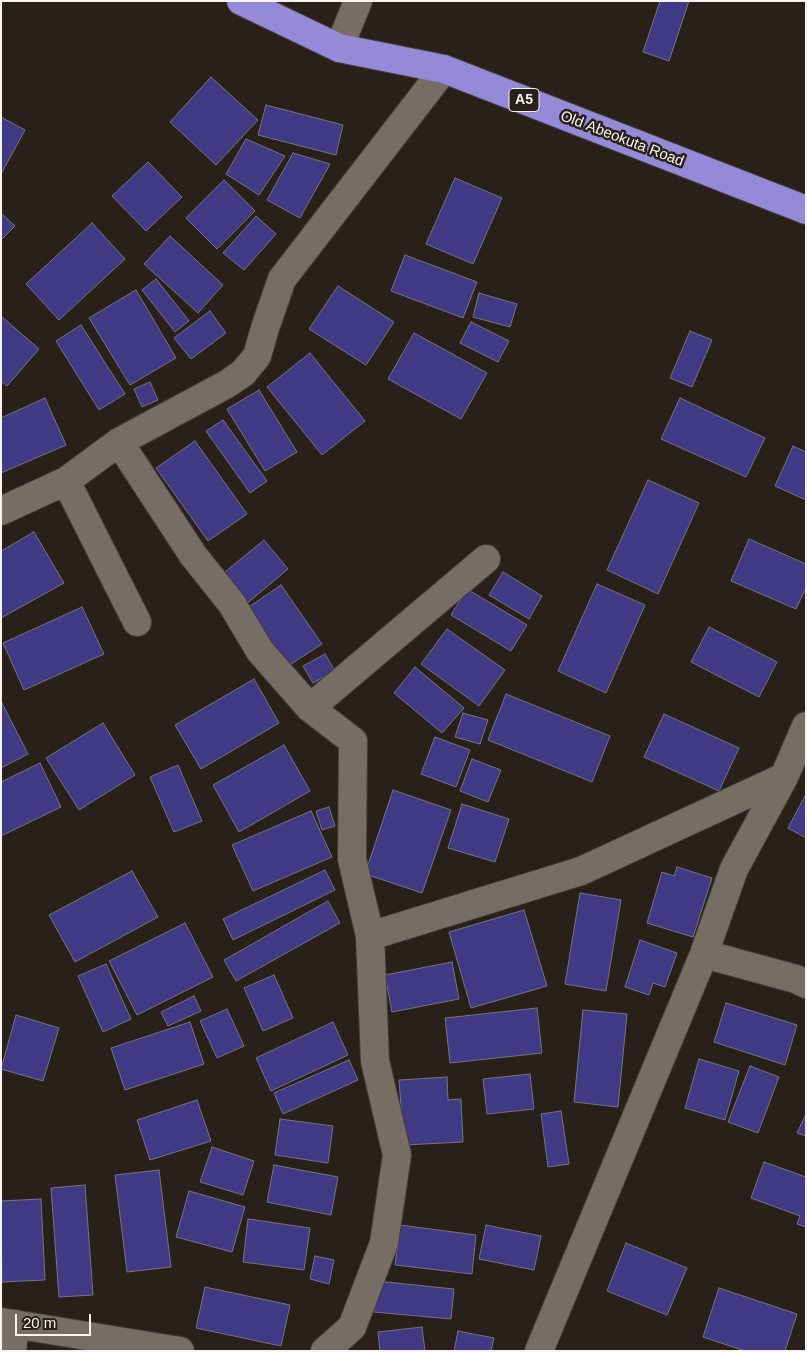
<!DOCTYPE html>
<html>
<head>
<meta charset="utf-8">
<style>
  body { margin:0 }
  #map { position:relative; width:807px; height:1352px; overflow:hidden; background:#28211a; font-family:Helvetica,sans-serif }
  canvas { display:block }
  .frame { position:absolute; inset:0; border:2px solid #f9f3ef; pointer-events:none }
  .scale { position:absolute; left:15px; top:1314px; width:76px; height:22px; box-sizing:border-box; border:2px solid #f9f3ef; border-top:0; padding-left:6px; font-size:15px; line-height:18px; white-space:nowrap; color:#f9f3ef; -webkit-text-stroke:4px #28211a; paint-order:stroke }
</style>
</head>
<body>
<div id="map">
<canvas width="807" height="1352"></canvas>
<div class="frame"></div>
<div class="scale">20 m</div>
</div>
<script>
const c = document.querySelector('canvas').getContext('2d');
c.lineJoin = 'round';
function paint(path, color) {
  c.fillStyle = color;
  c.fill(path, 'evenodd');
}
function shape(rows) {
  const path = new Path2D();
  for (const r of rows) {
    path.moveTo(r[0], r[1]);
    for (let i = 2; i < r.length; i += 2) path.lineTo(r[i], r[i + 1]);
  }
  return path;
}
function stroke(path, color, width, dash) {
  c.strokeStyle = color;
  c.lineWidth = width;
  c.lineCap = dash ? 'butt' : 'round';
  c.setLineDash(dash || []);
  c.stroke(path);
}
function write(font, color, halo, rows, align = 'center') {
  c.font = font + ' Helvetica,sans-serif';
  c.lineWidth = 5;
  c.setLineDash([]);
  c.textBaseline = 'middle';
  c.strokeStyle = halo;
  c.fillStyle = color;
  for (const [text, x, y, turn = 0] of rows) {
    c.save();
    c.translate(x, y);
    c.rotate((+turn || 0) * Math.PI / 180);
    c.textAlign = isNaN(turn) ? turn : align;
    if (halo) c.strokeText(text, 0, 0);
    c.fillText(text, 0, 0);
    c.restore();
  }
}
const building = shape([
  [660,1,689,1,669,61,643,52,660,1],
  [211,77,258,120,216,165,170,122,211,77],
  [266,105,343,125,336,155,258,135,266,105],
  [1,117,25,130,1,174,1,117],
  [246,139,285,156,259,195,226,174,246,139],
  [293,153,330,164,300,218,267,200,293,153],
  [148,162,182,197,146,231,112,196,148,162],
  [455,178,502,198,473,264,426,244,455,178],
  [224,180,255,211,217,249,186,218,224,180],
  [1,213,15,226,1,240,1,213],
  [256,216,276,234,244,270,223,253,256,216],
  [92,223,125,259,59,320,26,284,92,223],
  [170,236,223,285,198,313,144,264,170,236],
  [405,255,477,282,463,318,391,291,405,255],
  [156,279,189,321,175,332,142,290,156,279],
  [338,286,394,322,366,365,309,329,338,286],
  [136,290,176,358,130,385,89,318,136,290],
  [479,293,517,304,510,327,473,317,479,293],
  [210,311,226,333,191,359,174,338,210,311],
  [1,316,39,349,7,386,1,381,1,316],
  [471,322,509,341,498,362,460,343,471,322],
  [81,325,125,394,99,410,56,341,81,325],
  [690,331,712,340,692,387,670,378,690,331],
  [414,333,487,373,461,419,388,379,414,333],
  [310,353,365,421,322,455,267,387,310,353],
  [150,382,158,400,142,407,134,389,150,382],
  [259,390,297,452,265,471,227,409,259,390],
  [45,398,66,445,1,473,1,418,45,398],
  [680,398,765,438,746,477,661,439,680,398],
  [223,420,267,481,250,493,206,431,223,420],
  [195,441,247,514,208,541,156,468,195,441],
  [793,446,806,452,806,500,775,486,793,446],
  [648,480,699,503,658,594,607,570,648,480],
  [34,532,64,583,1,618,1,551,34,532],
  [749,539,806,564,806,588,796,609,731,581,749,539],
  [264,540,288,569,245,605,220,576,264,540],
  [503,572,542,596,529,619,489,595,503,572],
  [597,584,645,605,606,693,558,671,597,584],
  [281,585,322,644,285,668,246,609,281,585],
  [467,589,527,625,511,651,451,615,467,589],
  [82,607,104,654,24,690,3,643,82,607],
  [709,627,777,662,759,697,691,662,709,627],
  [447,629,505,670,479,706,421,664,447,629],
  [325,654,335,671,313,683,303,666,325,654],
  [415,667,464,708,442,733,394,693,415,667],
  [254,679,279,723,201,769,175,725,254,679],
  [506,694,610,736,592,782,488,740,506,694],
  [1,701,28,754,1,768,1,701],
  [463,713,488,720,480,744,455,737,463,713],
  [664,714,739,748,719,791,644,757,664,714],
  [103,723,135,775,79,810,46,758,103,723],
  [435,737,470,750,456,787,421,774,435,737],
  [284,745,310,791,239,832,213,785,284,745],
  [472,759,501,770,488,802,460,791,472,759],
  [40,763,61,807,1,836,1,782,40,763],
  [178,765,202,821,174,832,150,777,178,765],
  [393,790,451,810,422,893,365,874,393,790],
  [805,796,806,797,806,838,788,828,805,796],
  [462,804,509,819,495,862,448,848,462,804],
  [329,807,335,826,322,830,316,811,329,807],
  [311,811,332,857,253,891,232,845,311,811],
  [677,867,712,878,693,937,647,923,662,872,674,876,677,867],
  [325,870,335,890,233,940,223,919,325,870],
  [132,871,158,917,75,962,49,915,132,871],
  [580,893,621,900,606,991,565,984,580,893],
  [328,901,340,923,236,981,224,960,328,901],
  [524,910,547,986,471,1008,449,932,524,910],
  [185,923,213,977,137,1015,109,961,185,923],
  [640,940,677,953,665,987,653,983,649,995,625,987,640,940],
  [452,962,459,999,392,1012,385,975,452,962],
  [106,964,131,1019,103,1032,78,976,106,964],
  [274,975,293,1018,263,1031,244,988,274,975],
  [194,996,201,1011,168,1026,161,1012,194,996],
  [726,1003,797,1025,785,1065,714,1042,726,1003],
  [537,1008,542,1053,450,1063,445,1018,537,1008],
  [227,1009,244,1046,217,1058,200,1021,227,1009],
  [583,1010,627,1014,618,1107,574,1102,583,1010],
  [16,1015,59,1028,43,1081,1,1069,16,1015],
  [190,1022,204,1064,125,1090,111,1048,190,1022],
  [333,1022,348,1055,271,1091,256,1058,333,1022],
  [699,1059,739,1071,725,1120,685,1108,699,1059],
  [349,1060,358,1080,283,1114,274,1093,349,1060],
  [750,1066,779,1077,758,1133,728,1122,750,1066],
  [530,1074,534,1109,487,1114,483,1079,530,1074],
  [447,1077,448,1100,461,1099,463,1142,404,1145,399,1080,447,1077],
  [197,1100,211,1141,150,1160,137,1120,197,1100],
  [561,1111,569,1164,548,1167,541,1114,561,1111],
  [806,1114,806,1136,797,1133,806,1114],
  [280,1119,333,1126,328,1163,275,1155,280,1119],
  [212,1147,254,1161,243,1195,200,1182,212,1147],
  [764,1162,806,1177,806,1227,797,1224,800,1216,751,1198,764,1162],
  [274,1165,338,1177,331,1215,267,1202,274,1165],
  [159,1170,171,1267,127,1272,115,1175,159,1170],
  [85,1185,93,1295,59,1297,51,1188,85,1185],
  [189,1191,245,1207,232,1252,176,1237,189,1191],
  [41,1199,45,1280,2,1282,1,1201,41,1199],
  [248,1219,310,1228,304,1270,243,1262,248,1219],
  [400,1225,476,1235,472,1274,395,1265,400,1225],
  [486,1225,541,1236,534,1270,479,1259,486,1225],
  [626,1243,687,1268,667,1315,607,1291,626,1243],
  [315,1256,334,1260,329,1284,310,1279,315,1256],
  [377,1281,454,1289,451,1319,374,1312,377,1281],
  [205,1287,290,1305,281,1346,196,1328,205,1287],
  [719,1288,797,1314,785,1351,745,1351,703,1337,719,1288],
  [422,1327,425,1351,380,1351,378,1332,422,1327],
  [458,1331,494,1338,491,1351,454,1351,458,1331]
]);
const minor = shape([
  [339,48,358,1],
  [119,442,193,555,232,604,260,651,310,708,353,741,352,859,370,936,375,1061,397,1155,384,1243,352,1327,325,1351],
  [66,481,137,622],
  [1,511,66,481,119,442,227,384,243,373,257,356,265,328,282,279,444,69],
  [310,708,486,559],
  [370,936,581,871,784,777],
  [704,954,796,979,806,984],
  [1,1322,180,1351],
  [12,1351,15,1324],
  [539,1351,704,954,734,869,784,777,806,726]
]);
const highway = shape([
  [241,1,339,48,444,69,806,210]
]);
const shields = [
  [524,100,30]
];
const shieldNames = [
  ["A5",524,100]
];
const streetNames = [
  ["Old Abeokuta Road",622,139,21]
];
paint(building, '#423984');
stroke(building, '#757580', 1);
stroke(minor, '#443d38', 30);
stroke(highway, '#443d38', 30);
stroke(minor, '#766d65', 28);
stroke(highway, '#948ad7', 28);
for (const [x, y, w] of shields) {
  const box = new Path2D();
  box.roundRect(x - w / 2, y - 11.5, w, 23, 4);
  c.fillStyle = '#28211a';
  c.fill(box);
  stroke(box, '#f9f3ef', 1);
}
write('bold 14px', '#f9f3ef', null, shieldNames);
write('15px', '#f9f3ef', '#28211a', streetNames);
</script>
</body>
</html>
